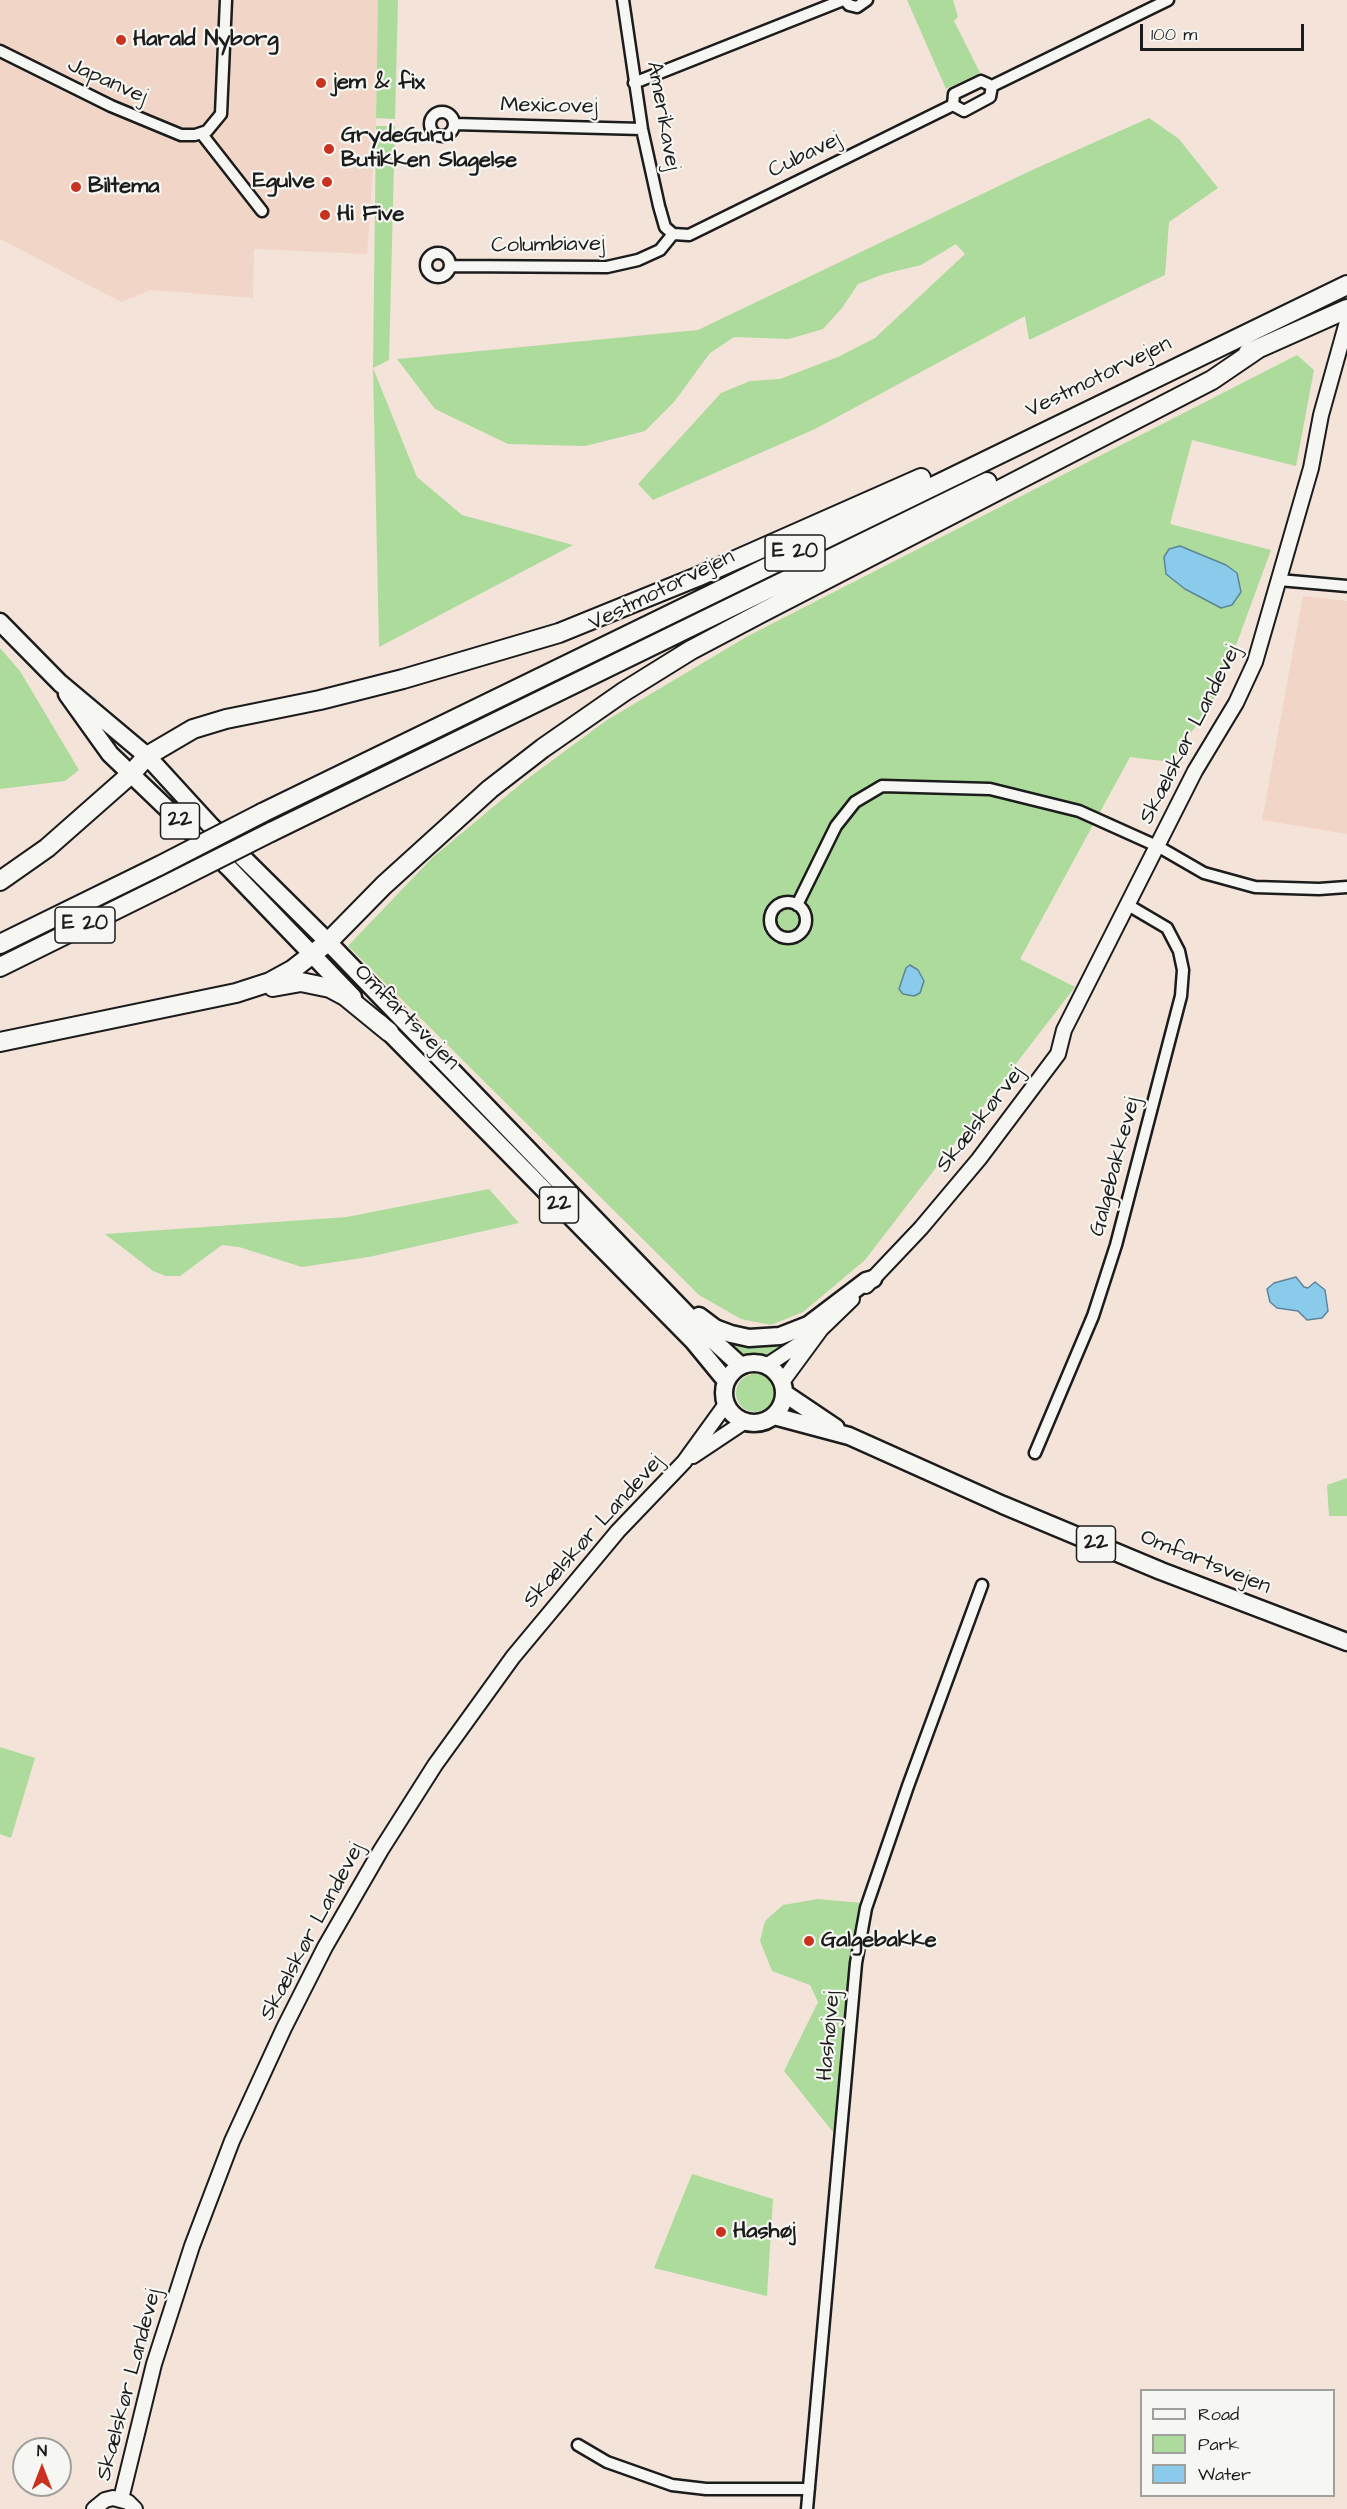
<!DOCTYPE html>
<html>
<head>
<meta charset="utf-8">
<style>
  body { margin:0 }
  #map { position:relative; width:1347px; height:2509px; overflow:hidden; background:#f3e3d9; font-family:"Architects Daughter",sans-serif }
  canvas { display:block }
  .legend { position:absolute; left:1140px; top:2389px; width:195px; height:108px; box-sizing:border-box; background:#f6f6f2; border:2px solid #9f9f9c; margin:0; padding:8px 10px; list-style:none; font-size:18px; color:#1c1c1c }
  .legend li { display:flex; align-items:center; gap:12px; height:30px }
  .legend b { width:30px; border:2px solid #9f9f9c }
  .north { position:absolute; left:12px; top:2437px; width:60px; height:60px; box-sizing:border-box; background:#f6f6f2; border:2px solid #9f9f9c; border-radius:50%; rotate:0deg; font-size:16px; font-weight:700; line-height:24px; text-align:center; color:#1c1c1c }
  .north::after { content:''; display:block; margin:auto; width:21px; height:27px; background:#c8321e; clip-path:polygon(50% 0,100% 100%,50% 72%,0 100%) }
  .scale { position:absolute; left:1140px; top:24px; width:164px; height:27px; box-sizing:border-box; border:3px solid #1c1c1c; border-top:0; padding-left:8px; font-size:18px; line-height:21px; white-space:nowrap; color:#1c1c1c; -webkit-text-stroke:4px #f6f6f2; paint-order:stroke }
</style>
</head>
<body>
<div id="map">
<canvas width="1347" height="2509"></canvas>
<ul class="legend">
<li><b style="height:8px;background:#f6f6f2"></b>Road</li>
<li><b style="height:16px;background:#addb9b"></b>Park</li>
<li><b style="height:16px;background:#8acbeb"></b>Water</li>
</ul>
<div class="north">N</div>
<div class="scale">100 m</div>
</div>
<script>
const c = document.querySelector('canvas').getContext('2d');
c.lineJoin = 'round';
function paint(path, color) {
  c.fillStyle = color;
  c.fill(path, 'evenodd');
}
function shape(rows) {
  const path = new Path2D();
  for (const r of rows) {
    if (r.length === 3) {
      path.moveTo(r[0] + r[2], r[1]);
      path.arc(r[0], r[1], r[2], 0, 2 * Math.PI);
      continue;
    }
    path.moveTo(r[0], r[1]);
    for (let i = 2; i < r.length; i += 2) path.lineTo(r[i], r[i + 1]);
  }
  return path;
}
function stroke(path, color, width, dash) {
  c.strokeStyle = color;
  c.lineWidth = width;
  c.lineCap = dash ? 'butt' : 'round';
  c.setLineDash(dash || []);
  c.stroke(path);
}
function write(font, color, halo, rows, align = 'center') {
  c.font = font + ' "Architects Daughter",sans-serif';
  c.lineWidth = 4.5;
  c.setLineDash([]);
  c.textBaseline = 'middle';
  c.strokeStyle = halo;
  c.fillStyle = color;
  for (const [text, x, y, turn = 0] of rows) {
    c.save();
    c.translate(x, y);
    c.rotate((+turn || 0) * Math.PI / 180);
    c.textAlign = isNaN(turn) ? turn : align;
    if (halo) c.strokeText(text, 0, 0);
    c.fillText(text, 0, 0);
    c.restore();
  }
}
const built = shape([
  [0,0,378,0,376,126,367,254,254,249,253,298,151,290,121,302,0,239],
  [1303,596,1347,601,1347,834,1262,820]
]);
const green = shape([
  [378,0,398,0,395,119,376,118],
  [907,0,953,0,958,17,954,21,980,73,946,89],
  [1149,118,1179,139,1218,188,1169,222,1165,275,1029,340,1025,316,815,429,653,500,638,484,721,393,750,381,780,379,838,357,875,338,965,254,956,244,921,265,884,274,858,284,842,308,823,329,789,339,734,337,710,353,674,402,645,431,585,446,508,444,435,409,397,359,698,330,1030,171],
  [376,126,395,126,389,360,373,368,417,477,462,515,573,545,379,647,373,367],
  [1297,355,1314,370,1296,466,1192,440,1170,524,1271,550,1220,689,1202,717,1171,762,1130,757,1020,959,1075,987,865,1260,803,1312,771,1325,741,1319,699,1295,348,946,432,858,523,782,607,720,748,636],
  [0,648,20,671,79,770,65,781,0,789],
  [489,1189,519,1223,369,1257,302,1267,239,1247,222,1245,180,1276,166,1276,153,1271,105,1234,347,1217],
  [713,1331,801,1339,777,1355,742,1355,733,1353],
  [755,1393,19],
  [1347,1478,1347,1516,1329,1516,1327,1485],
  [0,1747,35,1758,11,1838,0,1834],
  [818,1899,862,1903,848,2001,833,2132,784,2071,818,2002,810,1985,772,1971,760,1941,765,1921,783,1905],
  [692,2174,773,2199,767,2296,654,2268]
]);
const water = shape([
  [1180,546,1226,565,1237,573,1241,592,1232,605,1221,608,1185,589,1166,574,1164,557,1169,549,1180,546],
  [910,965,918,970,924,981,920,993,914,996,903,994,899,989,906,968,910,965],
  [1296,1277,1304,1287,1308,1288,1315,1282,1325,1290,1328,1311,1322,1318,1307,1320,1298,1311,1277,1308,1270,1302,1267,1289,1274,1283,1296,1277]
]);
const street = shape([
  [623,0,642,129,659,206,665,227,673,234],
  [845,0,849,5,857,7,867,0],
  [0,51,111,106,181,135,195,135,207,131,221,114,226,0],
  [981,81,992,86,990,97,964,111,953,105,954,94,981,81],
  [634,83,843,0],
  [992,86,1168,0],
  [442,124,12],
  [454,124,642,129],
  [201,133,262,211],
  [673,234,689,235,953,105],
  [438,265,12],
  [450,266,607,267,638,260,660,250,673,234],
  [1279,580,1347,586],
  [788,920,18],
  [797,905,836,826,855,802,882,786,990,789,1079,811,1159,847,1204,873,1255,887,1319,889,1347,887],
  [1035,1453,1093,1316,1116,1245,1181,996,1183,970,1179,951,1167,928,1128,905],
  [578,2445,607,2462,672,2485,706,2489,809,2489],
  [807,2509,856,1963,866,1908,908,1786,982,1585]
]);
const secondary = shape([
  [866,1286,921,1228,979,1159,1058,1054,1064,1030,1195,771,1236,703,1255,662,1311,468,1321,415,1347,322],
  [766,1366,810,1337],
  [782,1382,821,1329,852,1299],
  [693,1456,744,1422],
  [121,2499,154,2364,192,2246,232,2141,284,2028,325,1947,381,1850,435,1765,513,1657,618,1531,684,1462,726,1404],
  [94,2509,105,2500,113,2498,128,2502,135,2509]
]);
const primary = shape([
  [0,622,60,683,147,756,211,826,328,942,705,1333,741,1366],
  [67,694,110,754,229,868,353,997],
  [380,1023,694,1342,726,1381],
  [699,1316,715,1328,731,1334,749,1338,780,1336,808,1325,866,1281,873,1279],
  [754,1393,30],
  [784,1393,836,1428],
  [774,1416,849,1436,1003,1505,1161,1571,1347,1642]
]);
const highway = shape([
  [1248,353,1347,309],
  [262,813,1347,285],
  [271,832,987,482],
  [0,881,47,848,131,774,147,756,193,729,226,719,320,700,403,679,559,633,697,577,921,478],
  [0,944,159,866],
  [0,967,170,883],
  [273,987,301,982,330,988,345,996,389,1032],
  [0,1042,236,993,270,982,292,970,328,942,384,885,490,789,543,748,625,691,691,650,761,613,1212,380,1259,348]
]);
const highwayBridge = shape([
  [159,866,262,813],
  [170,883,271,832]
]);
const markers = [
  [121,40,6,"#c8321e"],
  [321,83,6,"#c8321e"],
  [329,149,6,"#c8321e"],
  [327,182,6,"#c8321e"],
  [76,187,6,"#c8321e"],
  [325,215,6,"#c8321e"],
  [809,1941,6,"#c8321e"],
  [721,2232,6,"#c8321e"]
];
const shields = [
  [795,553,60],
  [180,821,39],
  [85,925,60],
  [559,1205,39],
  [1096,1544,39]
];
const shieldNames = [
  ["E 20",795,553],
  ["22",180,821],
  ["E 20",85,925],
  ["22",559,1205],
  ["22",1096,1544]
];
const poiNames = [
  ["Harald Nyborg",133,40],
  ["jem & fix",333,83],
  ["GrydeGuru",341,136],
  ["Butikken Slagelse",341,161],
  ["Egulve",315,182,"right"],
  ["Biltema",88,187],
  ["Hi Five",337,215],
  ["Galgebakke",821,1941],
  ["Hashøj",733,2232]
];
const streetNames = [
  ["Japanvej",107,82,24],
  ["Mexicovej",549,107,1],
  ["Amerikavej",662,116,80],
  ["Cubavej",805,156,-26],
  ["Columbiavej",548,246,-1],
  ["Vestmotorvejen",1099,378,-26],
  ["Vestmotorvejen",662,591,-26],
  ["Skælskør Landevej",1191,735,-63],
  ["Omfartsvejen",406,1018,45],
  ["Skælskørvej",981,1120,-52],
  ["Galgebakkevej",1116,1167,-75],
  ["Skælskør Landevej",594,1532,-48],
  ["Omfartsvejen",1205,1563,22],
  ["Skælskør Landevej",313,1932,-62],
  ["Hashøjvej",830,2036,-85],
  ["Skælskør Landevej",130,2385,-75]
];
paint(built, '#f1d6c8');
paint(green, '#addb9b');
paint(water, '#8acbeb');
stroke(water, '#5e8598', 1.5);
stroke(street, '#1c1c1c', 15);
stroke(secondary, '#1c1c1c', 18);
stroke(primary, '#1c1c1c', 21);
stroke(highway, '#1c1c1c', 22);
stroke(street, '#f6f6f2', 10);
stroke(secondary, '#f6f6f2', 14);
stroke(primary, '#f6f6f2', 16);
stroke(highway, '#f6f6f2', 18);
stroke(highwayBridge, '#1c1c1c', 22, []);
stroke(highwayBridge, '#f6f6f2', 18);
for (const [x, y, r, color] of markers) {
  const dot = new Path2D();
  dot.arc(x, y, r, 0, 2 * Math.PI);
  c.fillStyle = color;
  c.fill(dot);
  stroke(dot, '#f6f6f2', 2);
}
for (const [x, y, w] of shields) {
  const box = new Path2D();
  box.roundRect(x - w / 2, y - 18, w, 36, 4.5);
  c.fillStyle = '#f6f6f2';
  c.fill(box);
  stroke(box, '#1c1c1c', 1.5);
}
write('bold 21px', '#1c1c1c', null, shieldNames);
write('bold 22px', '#1c1c1c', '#f6f6f2', poiNames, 'left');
write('22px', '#1c1c1c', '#f6f6f2', streetNames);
</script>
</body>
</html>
